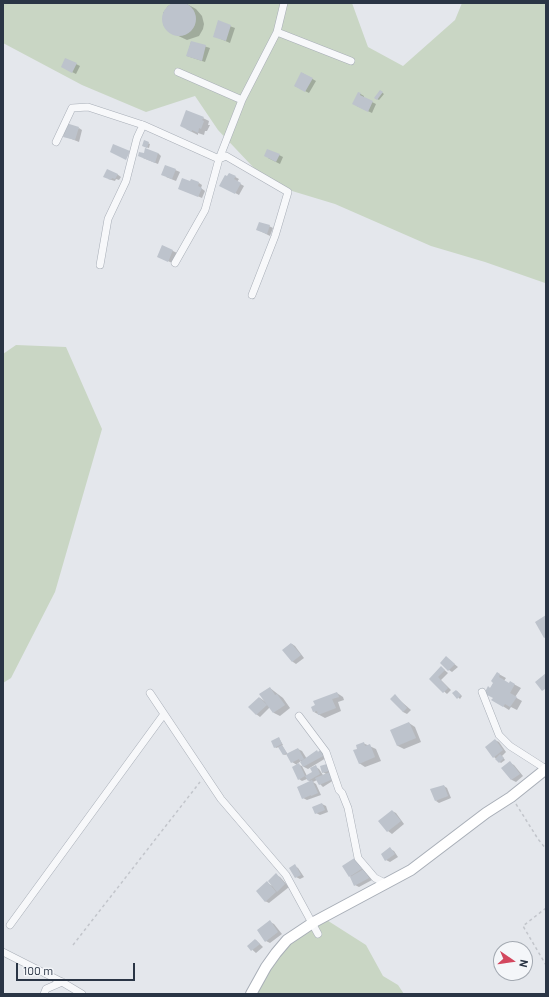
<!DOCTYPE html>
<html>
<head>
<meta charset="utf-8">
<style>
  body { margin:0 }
  #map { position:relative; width:549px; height:997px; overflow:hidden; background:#e4e7ec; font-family:Barlow,sans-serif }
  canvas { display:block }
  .frame { position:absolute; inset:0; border:4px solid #2a3545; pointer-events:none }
  .north { position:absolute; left:493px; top:941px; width:40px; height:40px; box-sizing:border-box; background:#f4f6f9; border:1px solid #a3a9b1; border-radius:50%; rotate:103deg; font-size:11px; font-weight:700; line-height:16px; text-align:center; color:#2a3545 }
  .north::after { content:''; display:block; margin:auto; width:14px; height:18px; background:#d3475e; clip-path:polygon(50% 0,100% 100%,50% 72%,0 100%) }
  .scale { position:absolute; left:16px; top:963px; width:119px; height:18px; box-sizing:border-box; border:2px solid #2a3545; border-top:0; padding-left:5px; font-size:12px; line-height:14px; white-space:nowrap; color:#2a3545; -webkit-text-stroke:3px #f4f6f9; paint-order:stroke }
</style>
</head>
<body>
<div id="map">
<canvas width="549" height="997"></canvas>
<div class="frame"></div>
<div class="north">N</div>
<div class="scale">100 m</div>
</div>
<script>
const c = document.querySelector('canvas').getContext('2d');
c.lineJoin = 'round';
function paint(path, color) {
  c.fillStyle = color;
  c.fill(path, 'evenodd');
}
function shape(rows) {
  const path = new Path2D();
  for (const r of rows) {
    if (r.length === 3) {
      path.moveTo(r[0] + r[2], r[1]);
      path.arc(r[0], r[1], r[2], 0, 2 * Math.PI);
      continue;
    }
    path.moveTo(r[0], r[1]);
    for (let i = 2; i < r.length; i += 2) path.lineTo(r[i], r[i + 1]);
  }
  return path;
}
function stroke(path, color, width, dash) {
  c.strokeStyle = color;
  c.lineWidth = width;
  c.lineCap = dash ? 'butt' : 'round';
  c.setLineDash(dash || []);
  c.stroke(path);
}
const green = shape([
  [3,3,352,3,368,47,403,66,455,20,462,3,546,3,546,285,545,283,485,262,431,246,335,204,269,184,218,130,195,96,146,112,82,85,3,43],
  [16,345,66,347,102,429,55,592,11,678,3,683,3,354],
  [322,917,366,945,383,976,398,985,404,994,250,994,268,959]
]);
const shadow = shape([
  [185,3,196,9,202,16,204,24,203,29,199,36,187,40,170,32,164,26,163,22,163,13,168,6,174,3],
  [219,22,235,28,230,43,214,36],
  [191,42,210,48,205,62,187,56],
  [76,64,80,66,76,74,66,69],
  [302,73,316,81,309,93,295,86],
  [380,91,384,94,379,100,375,98],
  [359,93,364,96,364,98,376,104,372,113,357,106],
  [203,118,209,121,208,125,210,125,207,131,205,131,204,135,198,133,198,135,186,129],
  [79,128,82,130,79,142,64,136],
  [145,142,150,144,149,148,145,147],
  [158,153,161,156,158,164,143,158],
  [279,155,283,157,280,164,268,158],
  [166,166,180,172,176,181,166,177],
  [117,174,121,177,119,180,116,179,115,181,108,179],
  [230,174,239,179,237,182,244,186,239,195,220,185],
  [199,183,202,185,201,188,205,191,202,198,183,190],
  [269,226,273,228,270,236,258,230],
  [163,246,177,253,172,263,162,258],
  [292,644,295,646,304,658,296,664,293,662,284,650],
  [446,657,458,667,452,672,449,670],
  [441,667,448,673,441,680,451,690,447,694,430,679],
  [497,673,506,678,504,681,509,684,510,682,521,688,515,697,522,701,517,710,511,707,509,710,493,700,494,698,490,689,494,682],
  [270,688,283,698,290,708,280,716,274,713,270,707,260,717,256,714,260,698,266,702],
  [457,691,462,696,460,699,454,693],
  [337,693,343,697,344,700,338,702,341,711,325,718,314,712],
  [395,696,411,710,407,714,403,712],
  [409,723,415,727,421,742,404,749,398,746,392,731],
  [279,738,283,745,282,745,288,755,298,749,302,751,307,759,320,751,324,754,326,758,308,769,304,767,301,761,297,764,302,766,307,776,314,773,316,767,319,769,323,775,326,774,323,772,330,764,334,780,323,787,320,784,317,780,313,782,316,784,321,795,307,800,303,798,311,782,307,779,302,781,299,779,297,765,292,762,287,754,285,755,283,754,279,747,276,748,275,747],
  [495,740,499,742,506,752,502,756,505,760,501,763,494,757],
  [363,743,376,749,381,761,365,767,359,763,359,749],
  [510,763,514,765,523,776,516,782,512,780,503,769],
  [444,786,447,788,451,798,439,803,436,801],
  [322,804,326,806,328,812,320,815,316,813],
  [392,811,396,813,404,824,392,834,388,831,380,821],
  [390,849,394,851,398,857,390,862,386,860],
  [356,858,368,872,372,880,359,887,355,885,350,876],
  [295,866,298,868,304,877,300,879,296,877],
  [276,875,280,877,289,887,269,903,265,901,267,883,273,886],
  [270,922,274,924,282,934,270,943,266,941],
  [256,940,263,947,256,953,248,946]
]);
const building = shape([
  [179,19,17],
  [218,20,231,25,226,41,213,37],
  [191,41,206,45,202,61,186,56],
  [65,58,77,63,72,73,61,67],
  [301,72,313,78,305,92,294,86],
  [380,90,383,92,377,100,374,98],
  [358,92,361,93,360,95,373,101,368,112,352,104],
  [186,110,204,117,202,120,204,121,201,129,199,128,198,133,192,130,192,132,180,126],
  [66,123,79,127,75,140,63,137],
  [144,140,149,142,147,148,142,146],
  [113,144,130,151,126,160,110,152],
  [145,148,158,153,155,163,138,156,139,152,144,153],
  [267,149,280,154,276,162,264,156],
  [165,165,176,169,172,179,161,175],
  [107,169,118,174,115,179,112,178,111,180,103,177],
  [229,173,236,176,234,179,241,183,235,194,219,186,225,175,227,176],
  [182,178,190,181,191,179,199,182,198,186,202,188,198,197,178,189],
  [259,222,270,225,267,234,256,230],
  [162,245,173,250,168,262,157,257],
  [546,615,546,637,544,638,535,622],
  [291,643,301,655,292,662,282,650],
  [446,656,455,664,448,671,440,663],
  [441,666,445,670,438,677,448,688,443,693,429,679],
  [497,672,500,674,499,677,509,683,510,681,515,684,510,693,517,697,510,707,505,704,503,707,491,700,493,698,485,694,486,692,485,692,488,686,490,688,493,683,491,681],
  [546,673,546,690,545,689,542,691,535,682],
  [270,687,275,695,277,694,285,705,273,713,259,694],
  [456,690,461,695,457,699,452,693],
  [337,692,339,697,332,699,336,708,318,715,317,711,313,712,311,707,315,705,313,701],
  [395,694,407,708,403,712,390,699],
  [259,697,267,705,256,715,248,707],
  [409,722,416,738,397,746,390,730],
  [279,737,282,744,274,748,271,741],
  [495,739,503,750,493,758,485,747],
  [364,742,365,746,370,744,375,757,359,764,353,750,357,749,356,745],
  [282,745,287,753,283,755,278,747],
  [298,748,304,759,300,761,299,759,291,763,286,754],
  [317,750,318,752,320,750,323,756,303,767,300,762],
  [500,754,504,758,499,763,495,759],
  [510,761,520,774,511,780,501,768],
  [299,763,305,776,298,780,292,767],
  [330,763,332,770,322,773,320,766],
  [316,765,320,774,308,781,305,776,312,772,310,768],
  [330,772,333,779,319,785,315,778],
  [312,780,318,793,311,796,311,795,302,799,297,787],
  [444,785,448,796,435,801,430,789],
  [322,803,325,810,315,814,312,807],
  [392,810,401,821,387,832,378,821],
  [390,847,395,854,385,861,381,854],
  [356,857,363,868,349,877,342,866],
  [295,864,301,875,295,878,289,868],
  [364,869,369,878,354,886,350,877],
  [276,873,285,884,277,892,268,881],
  [267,881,276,892,265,902,256,891],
  [270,920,278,932,265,942,257,930],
  [255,939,260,944,251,951,247,946]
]);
const path = shape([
  [516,804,538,839,546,849],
  [546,908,523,926,546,965],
  [73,945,200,782]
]);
const street = shape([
  [277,32,351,61],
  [178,72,242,100],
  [56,142,72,108,88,107,143,125],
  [175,263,205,210,219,159,242,100,277,32,284,3],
  [100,265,108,219,126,181,137,138,143,125,219,159,226,156,288,192,275,236,252,295],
  [482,692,499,735,510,746,546,769],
  [150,693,221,799,286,875,318,934],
  [299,716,326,752,339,790,342,793,348,808,358,858,375,878,387,884],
  [10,925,164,714],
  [3,952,62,982,82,994],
  [44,994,46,989,62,982]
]);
const secondary = shape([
  [251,994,266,967,276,953,287,940,314,922,411,870,486,813,511,797,546,769]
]);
paint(green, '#c9d6c4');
paint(shadow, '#0003');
paint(building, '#bdc3cc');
stroke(street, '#a8aeb7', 8);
stroke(secondary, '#a8aeb7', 12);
stroke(path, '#c2c5cb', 1.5, [3, 3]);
stroke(street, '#f7f8fa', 7);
stroke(secondary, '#fff', 10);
</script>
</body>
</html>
